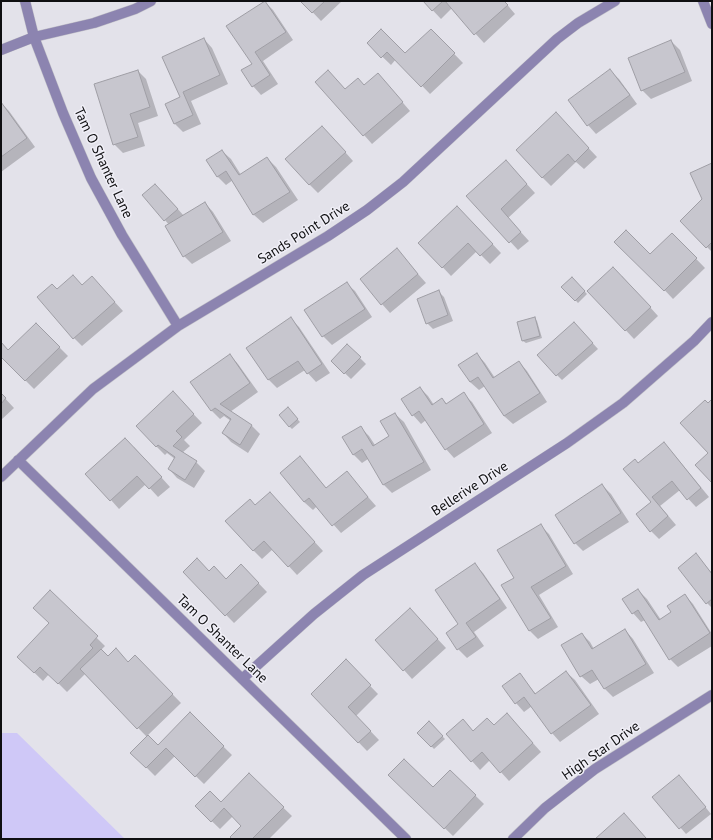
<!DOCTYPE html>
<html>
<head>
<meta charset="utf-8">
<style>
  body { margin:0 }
  #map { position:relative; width:713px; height:840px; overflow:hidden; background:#e3e2ea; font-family:"PT Sans",sans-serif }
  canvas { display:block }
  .frame { position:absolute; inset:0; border:2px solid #0f0f11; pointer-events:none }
</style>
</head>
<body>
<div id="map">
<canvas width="713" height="840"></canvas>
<div class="frame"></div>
</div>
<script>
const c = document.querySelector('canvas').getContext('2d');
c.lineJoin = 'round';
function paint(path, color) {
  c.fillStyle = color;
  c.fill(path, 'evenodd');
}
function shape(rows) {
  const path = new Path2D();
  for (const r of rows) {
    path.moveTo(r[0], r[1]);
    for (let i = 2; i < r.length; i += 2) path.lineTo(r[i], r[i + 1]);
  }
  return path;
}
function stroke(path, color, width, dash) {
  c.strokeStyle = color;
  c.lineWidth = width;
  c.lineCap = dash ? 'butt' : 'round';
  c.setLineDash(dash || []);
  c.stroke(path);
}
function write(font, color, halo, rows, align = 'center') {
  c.font = font + ' "PT Sans",sans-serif';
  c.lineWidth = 3;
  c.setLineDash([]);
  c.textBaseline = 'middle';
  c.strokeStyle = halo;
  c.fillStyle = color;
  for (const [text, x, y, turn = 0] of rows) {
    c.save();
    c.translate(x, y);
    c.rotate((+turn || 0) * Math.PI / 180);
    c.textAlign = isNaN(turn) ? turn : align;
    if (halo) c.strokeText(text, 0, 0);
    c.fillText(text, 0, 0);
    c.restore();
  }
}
const green = shape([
  [1,733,17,733,125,839,1,839]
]);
const shadow = shape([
  [302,1,342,1,321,21],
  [424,1,504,1,515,14,484,43,452,8,441,19],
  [265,2,273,10,293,40,263,61,278,84,261,95,253,86,253,64,228,26],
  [431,30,463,63,430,94,396,59,391,65,368,43,405,55],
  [204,39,212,48,228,84,191,101,201,124,183,132,175,124,181,98,163,57],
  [671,41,680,50,692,81,651,99,642,90],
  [138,71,146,79,158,116,138,123,145,146,123,153,114,144],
  [610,71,619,79,637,104,596,134,588,125],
  [317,82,345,90,386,83,410,111,372,144],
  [1,103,9,111,35,147,1,172],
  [564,122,597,157,584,169,576,162,551,186,542,177],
  [331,136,353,161,318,193,309,184],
  [222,151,231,159,241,175,267,158,276,167,298,200,263,223,254,215,233,180,226,185,217,176],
  [712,164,712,252,681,221,703,199],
  [514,170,535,193,508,218,529,241,518,250,468,196],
  [161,190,184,216,205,203,213,212,231,241,192,264,184,256,169,225,165,220],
  [466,216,501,253,490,264,477,251,451,276,420,243],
  [672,234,705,268,673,299,637,261,650,256],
  [396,249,426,283,390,313,382,304],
  [622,276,658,316,634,339,589,291],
  [92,277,123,311,82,346,74,338,58,290,82,286],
  [572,278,587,294,578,303,563,287],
  [346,283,355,291,372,317,332,345,323,336],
  [439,292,444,297,453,321,433,329,427,323],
  [534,318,537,321,542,338,526,343,523,341,518,323],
  [291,319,299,327,330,373,316,382,305,370,277,388,269,380,247,348],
  [36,324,68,356,34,389,1,356,1,343,9,351],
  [580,329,598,349,562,380,557,375],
  [347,345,366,364,351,379,332,361],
  [477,354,485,363,495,378,519,362,527,371,547,402,513,424,504,416,485,386,479,390,470,382,460,365],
  [230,355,238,364,258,392,230,412,252,426,260,434,248,453,231,442,223,433,231,421,224,416,220,419,211,410],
  [420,388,428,396,434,405,442,399,447,404,463,394,472,402,492,433,454,458,446,449,426,420,421,424,413,415],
  [1,394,14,408,1,420],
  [181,401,202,423,184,440,190,446,182,453,196,462,205,471,194,488,177,478,169,469,175,459,167,453,165,455,156,446],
  [290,411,300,422,292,429,289,426],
  [395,414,404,422,431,470,392,493,384,485,368,459,362,463,353,454,361,428,369,436,375,445,390,436],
  [134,447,170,487,158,497,146,484,119,509,111,500],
  [672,452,709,497,696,507,680,490,660,506,676,525,659,539,651,531,652,502,638,464],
  [300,457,327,489,347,473,376,506,341,533,317,506,313,510,304,502],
  [602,485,611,494,629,522,583,551,575,543],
  [278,502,323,551,297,575,273,549,262,559,253,550,256,506],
  [540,525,549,534,573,574,539,595,558,627,538,639,530,631,502,586,515,578],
  [696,555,712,573,712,608,707,603],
  [474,564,483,573,507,608,474,632,484,646,467,658,458,649,447,633,460,624],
  [241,565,267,592,234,623,184,572,209,572,226,580],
  [638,590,647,599,661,620,672,612,685,595,693,604,712,634,712,646,678,667,670,659,645,620,641,622,633,613],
  [50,592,105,646,101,650,108,657,129,663,135,656,181,703,147,736,158,746,190,714,232,755,204,784,175,756,155,776,132,753,147,737,85,674,67,692,49,674,43,681,18,657,51,624],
  [418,618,446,648,412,679,404,670],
  [625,630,633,639,654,673,613,697,605,689,599,679,590,684,581,676,582,634,590,642,594,649],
  [346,661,378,694,356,716,379,740,367,751,312,694],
  [566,672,575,680,599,714,560,742,552,733,532,706,524,712,516,703,519,674,536,694],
  [429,723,445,739,434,749,419,733],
  [515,723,541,752,509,781,490,760,480,770,472,761,473,732],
  [450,771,484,804,453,836,398,783,433,788],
  [249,775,292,816,269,839,233,839,243,826,233,816,220,829,196,806,221,803],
  [685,782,711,814,686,834,654,797]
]);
const building = shape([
  [265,1,286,32,255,52,270,75,252,87,241,70,252,64,226,26,265,1],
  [300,1,325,1,312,13,300,1],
  [423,1,443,1,432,11,423,1],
  [445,1,504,1,508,5,474,35,445,1],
  [381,29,405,53,431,29,455,53,421,87,387,52,381,58,367,43,381,29],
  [204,38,220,75,183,92,193,115,174,124,165,104,180,97,162,57,204,38],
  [671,40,685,72,641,91,628,58,671,40],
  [610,69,630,95,587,126,568,100,610,69],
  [138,70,150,107,130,114,138,137,113,145,94,84,138,70],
  [328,70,345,89,358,78,364,85,378,73,403,102,363,136,315,82,328,70],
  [1,102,27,138,1,157,1,102],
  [556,112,589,148,575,162,568,154,542,178,516,150,556,112],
  [322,126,346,152,309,185,285,159,322,126],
  [222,150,239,175,267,157,290,192,253,215,226,171,217,177,206,160,222,150],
  [506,160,527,184,501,209,521,232,509,243,466,196,506,160],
  [712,163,712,242,706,248,680,221,702,199,690,173,712,163],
  [155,184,178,209,164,221,142,195,155,184],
  [205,202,223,232,183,257,165,226,205,202],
  [457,206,493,244,480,256,468,243,442,268,418,243,457,206],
  [626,230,650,254,672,233,697,258,664,291,614,242,626,230],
  [397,248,418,274,381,305,360,279,397,248],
  [613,267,651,307,625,331,587,291,613,267],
  [73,275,82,285,92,276,115,302,73,339,37,297,52,284,57,289,73,275],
  [572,277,585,291,575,301,561,287,572,277],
  [347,282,365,309,322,337,304,310,347,282],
  [439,290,448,315,426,324,417,299,439,290],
  [291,317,322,364,307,374,298,361,268,380,246,348,291,317],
  [535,317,540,336,522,341,517,322,535,317],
  [574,322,593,343,556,376,537,355,574,322],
  [36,323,60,347,25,381,1,357,1,342,8,350,36,323],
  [347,344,361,357,344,374,331,361,347,344],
  [477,353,493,378,519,361,540,393,504,416,478,377,470,382,458,365,477,353],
  [230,354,250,383,220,404,252,425,240,445,222,433,231,419,215,408,211,411,190,382,230,354],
  [420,387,432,405,442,398,446,404,464,392,484,424,445,450,419,411,412,416,401,399,420,387],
  [173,391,194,414,176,431,182,437,173,446,197,461,185,480,168,469,175,457,158,445,156,447,136,426,173,391],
  [1,393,6,398,1,404,1,393],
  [712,399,712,483,695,465,708,453,680,423,705,400,708,403,712,399],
  [288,407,298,419,289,427,279,415,288,407],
  [395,413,424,462,383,485,362,449,353,455,342,437,361,426,373,446,389,436,380,421,395,413],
  [125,438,162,477,149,489,137,476,110,501,85,474,125,438],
  [664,442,701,488,687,500,672,481,652,497,668,516,650,532,636,514,651,502,623,469,635,459,638,463,664,442],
  [300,456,326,488,347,471,368,497,332,526,309,498,304,502,280,473,300,456],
  [602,484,621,513,574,544,555,515,602,484],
  [270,492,315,542,288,567,264,541,253,551,225,521,250,499,255,505,270,492],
  [541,524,566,566,531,587,551,618,529,631,501,585,514,578,497,550,541,524],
  [696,553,712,574,712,599,706,604,678,568,696,553],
  [197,558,209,571,214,566,226,579,241,564,259,583,225,616,183,572,197,558],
  [475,563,500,599,466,623,476,637,457,650,446,633,458,624,435,590,475,563],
  [638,589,659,620,671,612,667,606,685,594,710,633,669,660,638,610,632,614,622,599,638,589],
  [50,590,98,636,90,645,93,648,58,684,40,667,34,673,17,657,49,623,33,608,50,590],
  [410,608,438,639,403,671,375,640,410,608],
  [625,629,646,664,604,689,592,670,580,677,561,645,582,633,592,649,625,629],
  [116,648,128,662,135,655,173,694,137,729,80,669,101,649,108,656,116,648],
  [346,659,371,685,348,707,371,731,358,743,311,694,346,659],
  [566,671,591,705,551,734,524,697,515,704,502,686,520,673,535,694,566,671],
  [190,712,224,746,195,777,166,748,146,768,130,753,148,735,158,745,190,712],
  [507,713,533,743,500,773,482,752,471,762,446,734,463,719,473,731,487,718,494,725,507,713],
  [429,721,443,736,431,747,417,733,429,721],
  [404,759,433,787,450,770,476,795,444,829,388,775,404,759],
  [249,773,284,807,252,839,232,839,230,837,241,826,224,808,211,822,195,806,210,791,221,802,249,773],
  [679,775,706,807,679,829,652,797,679,775],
  [624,813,646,838,644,839,595,839,624,813]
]);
const minor = shape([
  [25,1,34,37,63,113,91,178,122,235,178,326],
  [703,1,712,24],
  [1,50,34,37,94,23,135,9,151,1],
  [18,460,406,839],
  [1,477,93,389,178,326,328,236,367,210,403,182,557,39,578,23,615,1],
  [242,679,314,614,363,575,567,443,623,403,694,341,712,322],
  [513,839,545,808,595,769,712,695]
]);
const streetNames = [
  ["Tam O Shanter Lane",103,163,65],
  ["Sands Point Drive",304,233,-32],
  ["Bellerive Drive",470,489,-33],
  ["Tam O Shanter Lane",222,639,44],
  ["High Star Drive",601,751,-35]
];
paint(green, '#cfc8f7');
paint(shadow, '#0003');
paint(building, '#c7c6ce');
stroke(building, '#9f9ea5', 1);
stroke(minor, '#c1c0c7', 11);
stroke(minor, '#8c84b0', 10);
write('14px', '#0f0f11', '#f0eff7', streetNames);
</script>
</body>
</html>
